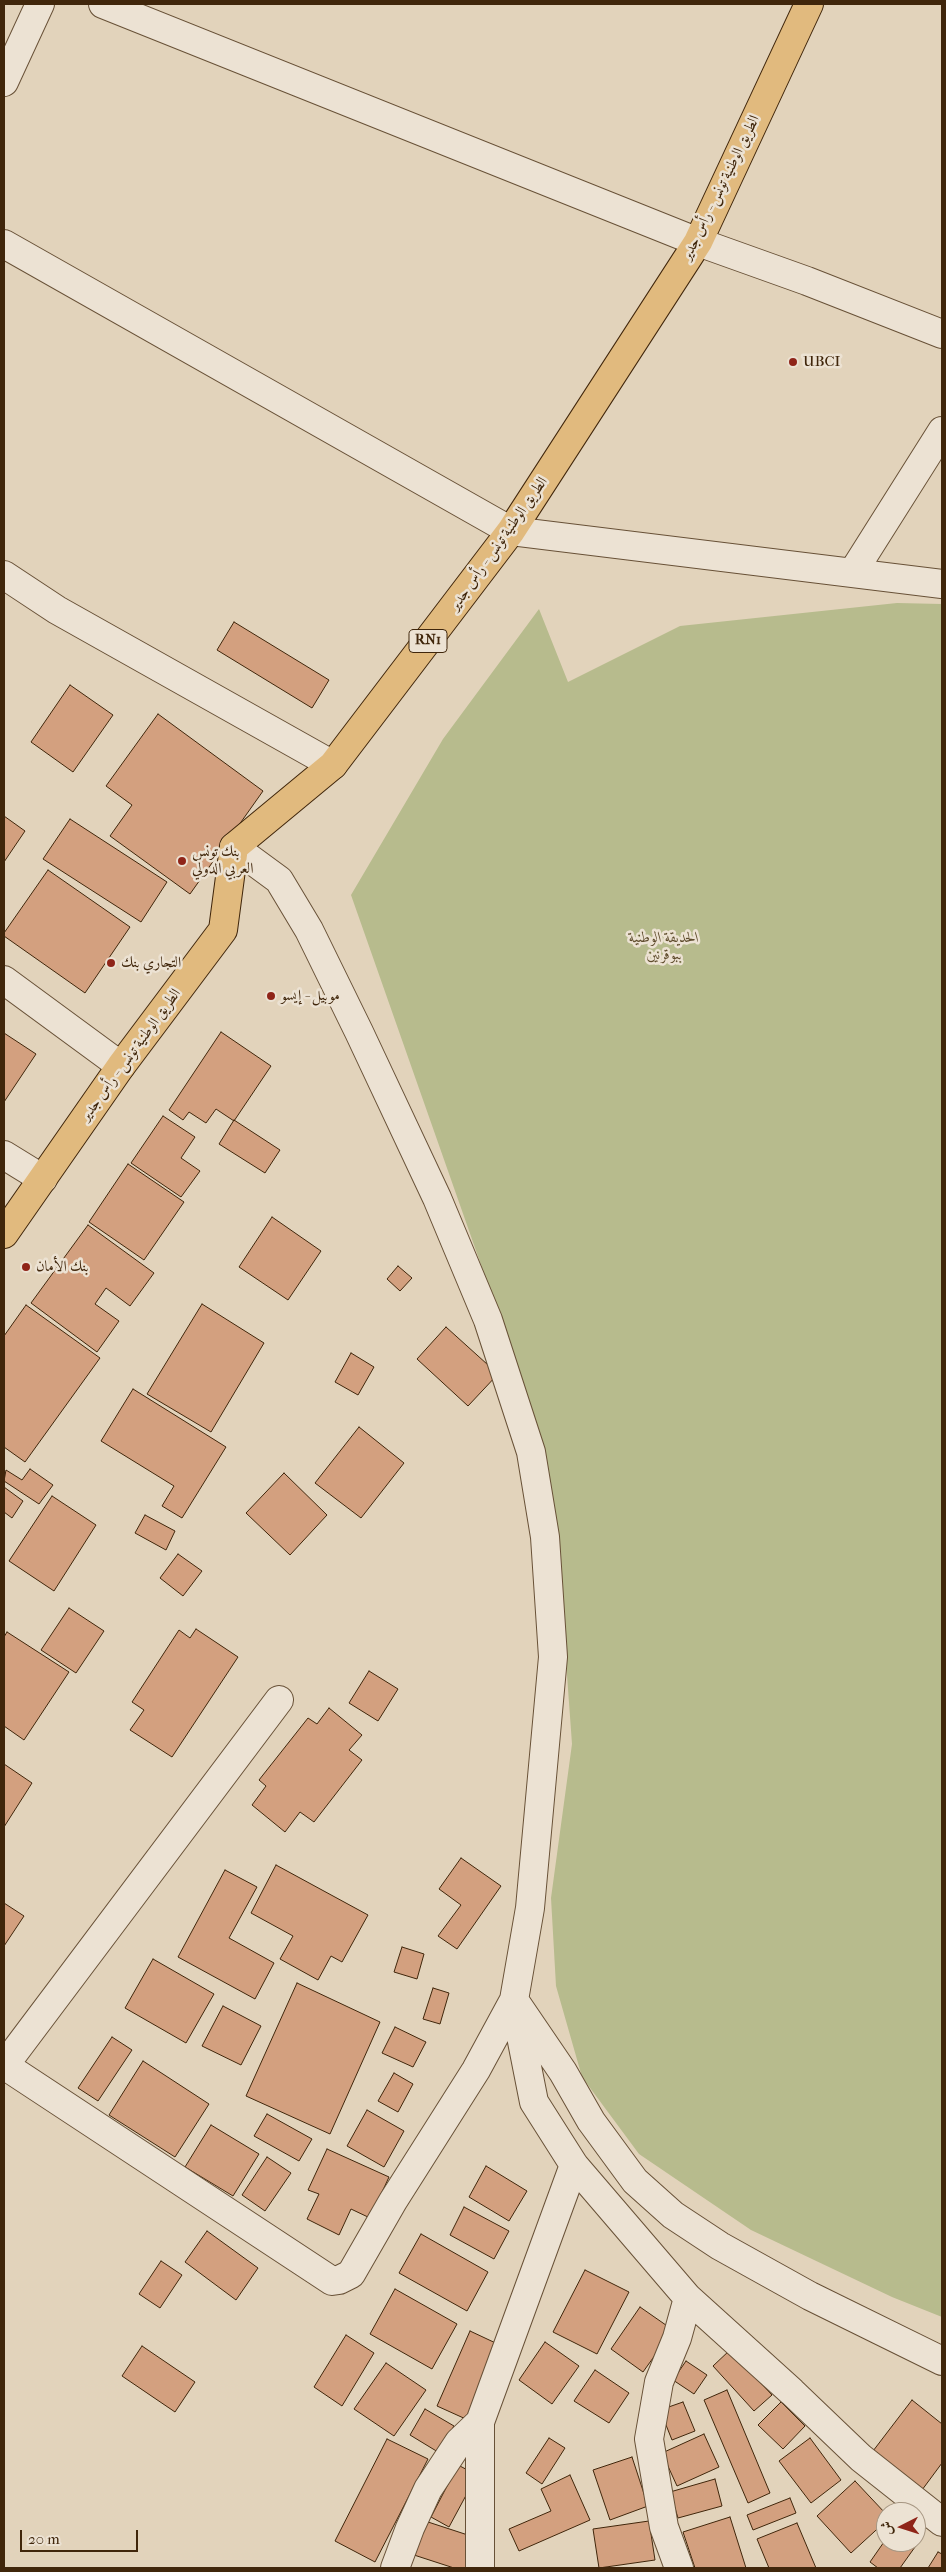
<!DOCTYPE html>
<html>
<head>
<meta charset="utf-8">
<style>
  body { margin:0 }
  #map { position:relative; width:946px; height:2572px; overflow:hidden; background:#e2d3bb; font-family:"IM FELL French Canon",Amiri,serif }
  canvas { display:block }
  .frame { position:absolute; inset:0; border:5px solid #40260b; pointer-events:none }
  .north { position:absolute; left:876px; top:2502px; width:50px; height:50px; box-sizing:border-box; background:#ece2d3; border:1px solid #a79783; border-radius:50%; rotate:265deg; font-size:14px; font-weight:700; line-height:20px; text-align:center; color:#40260b }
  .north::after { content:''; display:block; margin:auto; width:18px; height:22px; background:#8f2418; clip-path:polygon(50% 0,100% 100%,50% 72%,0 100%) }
  .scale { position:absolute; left:20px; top:2530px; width:118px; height:22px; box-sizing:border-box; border:2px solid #40260b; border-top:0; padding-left:6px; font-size:15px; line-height:18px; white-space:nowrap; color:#40260b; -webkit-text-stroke:4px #ece2d3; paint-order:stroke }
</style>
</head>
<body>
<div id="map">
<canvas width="946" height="2572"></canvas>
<div class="frame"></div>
<div class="north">ش</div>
<div class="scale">20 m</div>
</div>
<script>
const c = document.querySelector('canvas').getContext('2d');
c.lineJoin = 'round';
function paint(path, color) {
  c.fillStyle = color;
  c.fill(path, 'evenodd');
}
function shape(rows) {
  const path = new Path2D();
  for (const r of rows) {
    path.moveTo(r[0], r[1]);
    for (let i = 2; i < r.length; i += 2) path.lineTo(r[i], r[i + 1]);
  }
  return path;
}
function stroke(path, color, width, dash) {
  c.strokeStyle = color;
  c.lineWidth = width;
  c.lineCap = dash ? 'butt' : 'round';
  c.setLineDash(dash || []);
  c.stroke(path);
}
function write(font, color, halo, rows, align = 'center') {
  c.font = font + ' "IM FELL French Canon",Amiri,serif';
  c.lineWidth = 5;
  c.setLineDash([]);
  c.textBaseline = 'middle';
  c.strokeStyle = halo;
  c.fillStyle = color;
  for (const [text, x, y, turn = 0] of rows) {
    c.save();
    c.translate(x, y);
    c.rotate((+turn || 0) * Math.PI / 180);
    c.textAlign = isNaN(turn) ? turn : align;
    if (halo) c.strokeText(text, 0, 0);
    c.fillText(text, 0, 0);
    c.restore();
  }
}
const green = shape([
  [897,603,942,604,942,2317,892,2297,751,2230,639,2154,582,2077,556,1986,551,1898,572,1744,558,1551,512,1353,351,895,443,739,539,609,568,682,680,626]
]);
const building = shape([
  [234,622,329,680,312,708,217,650,234,622],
  [70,685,113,715,73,772,31,742,70,685],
  [158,714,263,791,190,894,110,836,132,805,106,786,158,714],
  [4,816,25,831,4,862,4,816],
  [70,819,167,882,141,922,43,859,70,819],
  [48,870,130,927,85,993,4,936,4,933,48,870],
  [221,1032,271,1066,234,1121,216,1109,206,1123,189,1112,183,1120,169,1110,221,1032],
  [4,1033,36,1054,4,1102,4,1033],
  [163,1116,195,1137,181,1158,200,1171,181,1197,131,1163,163,1116],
  [234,1120,280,1150,265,1173,219,1144,234,1120],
  [128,1164,184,1202,144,1260,89,1222,128,1164],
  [272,1217,321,1251,288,1300,239,1267,272,1217],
  [88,1225,154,1273,130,1306,106,1288,95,1304,119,1321,97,1352,31,1303,88,1225],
  [398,1266,412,1278,400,1291,387,1279,398,1266],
  [202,1304,264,1343,211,1432,147,1394,202,1304],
  [26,1305,100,1358,25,1462,4,1447,4,1336,26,1305],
  [446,1327,498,1374,468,1406,417,1359,446,1327],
  [351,1353,374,1367,358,1395,335,1382,351,1353],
  [133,1389,226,1447,182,1518,162,1506,174,1486,101,1441,133,1389],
  [359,1427,404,1463,361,1518,315,1483,359,1427],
  [30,1469,53,1485,39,1504,4,1481,6,1470,22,1480,30,1469],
  [284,1473,327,1515,290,1555,246,1513,284,1473],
  [4,1487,23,1501,12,1518,4,1512,4,1487],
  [52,1496,96,1525,54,1591,9,1561,52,1496],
  [145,1515,175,1531,166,1550,135,1533,145,1515],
  [178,1554,202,1571,183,1596,160,1578,178,1554],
  [69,1608,104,1631,76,1673,41,1650,69,1608],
  [196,1629,238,1657,172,1757,130,1730,144,1710,132,1702,179,1630,190,1638,196,1629],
  [7,1632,69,1672,24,1740,4,1726,4,1637,7,1632],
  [369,1671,398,1689,378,1721,349,1703,369,1671],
  [329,1708,362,1735,349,1750,362,1760,314,1822,300,1812,285,1832,252,1805,266,1786,259,1780,308,1718,317,1724,329,1708],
  [4,1764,32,1783,4,1827,4,1764],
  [461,1858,501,1886,457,1949,438,1936,461,1905,439,1889,461,1858],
  [276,1865,368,1915,342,1962,331,1956,318,1980,280,1959,293,1936,251,1913,276,1865],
  [225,1870,257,1887,229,1938,274,1963,255,1999,178,1957,225,1870],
  [4,1903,24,1916,4,1946,4,1903],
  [402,1947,424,1954,417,1979,394,1972,402,1947],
  [153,1959,214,1994,186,2043,125,2008,153,1959],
  [297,1983,380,2022,330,2134,246,2096,297,1983],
  [433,1988,449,1993,440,2024,423,2019,433,1988],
  [223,2006,261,2026,241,2065,202,2046,223,2006],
  [395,2027,426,2042,413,2067,382,2053,395,2027],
  [112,2037,132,2050,98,2101,78,2088,112,2037],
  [143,2061,209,2104,175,2157,109,2115,143,2061],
  [394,2073,413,2084,398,2112,378,2101,394,2073],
  [367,2110,404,2131,384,2167,347,2146,367,2110],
  [267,2114,312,2139,299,2161,254,2136,267,2114],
  [211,2125,259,2154,233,2196,185,2167,211,2125],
  [327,2149,389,2177,370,2218,351,2209,339,2235,307,2219,319,2194,308,2190,327,2149],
  [267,2157,291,2173,265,2211,242,2195,267,2157],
  [486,2166,527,2191,509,2221,469,2197,486,2166],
  [464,2207,509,2231,494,2259,450,2235,464,2207],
  [207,2231,258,2268,236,2300,185,2262,207,2231],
  [421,2234,488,2272,467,2311,399,2273,421,2234],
  [161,2261,182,2275,160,2308,139,2294,161,2261],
  [585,2270,629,2292,597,2354,553,2332,585,2270],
  [395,2289,457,2324,432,2369,370,2334,395,2289],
  [640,2307,673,2330,643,2372,611,2349,640,2307],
  [470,2331,502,2346,468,2420,437,2406,470,2331],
  [346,2335,374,2353,342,2406,314,2387,346,2335],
  [545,2342,579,2366,552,2404,519,2380,545,2342],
  [142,2346,195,2382,175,2412,122,2376,142,2346],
  [730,2350,772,2395,754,2411,713,2366,730,2350],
  [686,2361,707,2375,694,2394,673,2380,686,2361],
  [386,2363,426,2390,394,2436,354,2409,386,2363],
  [595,2370,629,2393,609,2423,574,2401,595,2370],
  [727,2390,770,2493,748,2503,704,2400,727,2390],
  [912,2400,942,2424,942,2463,922,2490,873,2451,912,2400],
  [683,2402,695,2431,672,2440,660,2410,683,2402],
  [781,2402,805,2426,783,2449,758,2425,781,2402],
  [425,2409,454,2426,438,2452,410,2435,425,2409],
  [704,2434,719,2467,677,2486,662,2453,704,2434],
  [549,2438,565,2448,542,2484,526,2473,549,2438],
  [810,2438,841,2480,811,2503,779,2461,810,2438],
  [387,2439,428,2459,375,2562,335,2541,387,2439],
  [632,2457,648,2506,610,2520,593,2470,632,2457],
  [458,2465,477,2475,449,2527,431,2517,458,2465],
  [570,2475,590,2520,519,2551,509,2529,551,2511,541,2489,570,2475],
  [715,2479,722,2506,678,2518,670,2492,715,2479],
  [855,2481,886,2514,886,2521,851,2553,817,2516,855,2481],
  [790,2498,796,2513,753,2530,747,2515,790,2498],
  [730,2517,746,2568,695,2568,683,2532,730,2517],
  [425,2521,477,2538,466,2568,454,2568,414,2555,425,2521],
  [649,2521,655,2560,599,2568,593,2529,649,2521],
  [797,2523,816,2568,769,2568,757,2539,797,2523],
  [916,2537,920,2540,900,2568,878,2568,870,2562,886,2539,886,2542,916,2542,916,2537],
  [938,2552,942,2554,942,2568,928,2568,938,2552]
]);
const minor = shape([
  [103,4,698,242,807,281,942,334],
  [4,82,40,4],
  [4,244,511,531,942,584],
  [853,572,942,431],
  [4,575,57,610,333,765],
  [234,847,279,880,309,930,359,1032,437,1198,488,1320,531,1452,545,1537,553,1657,530,1908,514,2000,563,2072,591,2121,635,2181,673,2215,720,2246,810,2296,942,2361],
  [4,980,121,1066],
  [4,1155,43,1179],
  [516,2011,534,2102,574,2165,688,2298,792,2392,861,2458,942,2522],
  [4,2065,332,2281,339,2280,351,2274,393,2201,476,2070,514,2000],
  [4,2066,279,1700],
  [395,2568,410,2528,428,2489,459,2442,480,2422],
  [480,2568,480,2422,574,2165],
  [679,2568,664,2527,649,2439,659,2382,677,2338,688,2298]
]);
const major = shape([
  [4,1234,121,1066,223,930,234,847,333,765,511,531,698,242,809,4]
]);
const markers = [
  [793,362,5,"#8f2418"],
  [182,861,5,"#8f2418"],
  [111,963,5,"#8f2418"],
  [271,996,5,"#8f2418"],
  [26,1267,5,"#8f2418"]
];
const shields = [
  [428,641,38]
];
const shieldNames = [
  ["RN1",428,641]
];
const streetNames = [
  ["الطريق الوطنية تونس - رأس جدير",721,188,-64],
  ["الطريق الوطنية تونس - رأس جدير",499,544,-55],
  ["الطريق الوطنية تونس - رأس جدير",131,1055,-54]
];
const poiNames = [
  ["UBCI",803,362],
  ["بنك تونس",192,852],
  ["العربي الدولي",192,869],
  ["التجاري بنك",121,963],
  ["موبيل - إيسو",281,996],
  ["بنك الأمان",36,1267]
];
const parkNames = [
  ["الحديقة الوطنية",664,938],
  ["ببوقرنين",664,955]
];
paint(green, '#b7bb8d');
paint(building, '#d3a07f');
stroke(building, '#40260b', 1);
stroke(minor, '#685137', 30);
stroke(major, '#40260b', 30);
stroke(minor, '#ece2d3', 28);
stroke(major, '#e1ba7e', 28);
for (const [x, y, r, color] of markers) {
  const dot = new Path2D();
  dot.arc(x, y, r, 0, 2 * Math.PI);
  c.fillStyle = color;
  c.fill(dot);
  stroke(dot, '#ece2d3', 2);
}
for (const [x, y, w] of shields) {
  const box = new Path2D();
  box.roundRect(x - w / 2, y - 11.5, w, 23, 4);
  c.fillStyle = '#ece2d3';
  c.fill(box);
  stroke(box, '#40260b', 1);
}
write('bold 14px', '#40260b', null, shieldNames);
write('15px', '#40260b', '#ece2d3', streetNames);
write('15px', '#40260b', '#ece2d3', poiNames, 'left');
write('italic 15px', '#5e4b2c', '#ece2d3', parkNames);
</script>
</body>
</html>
